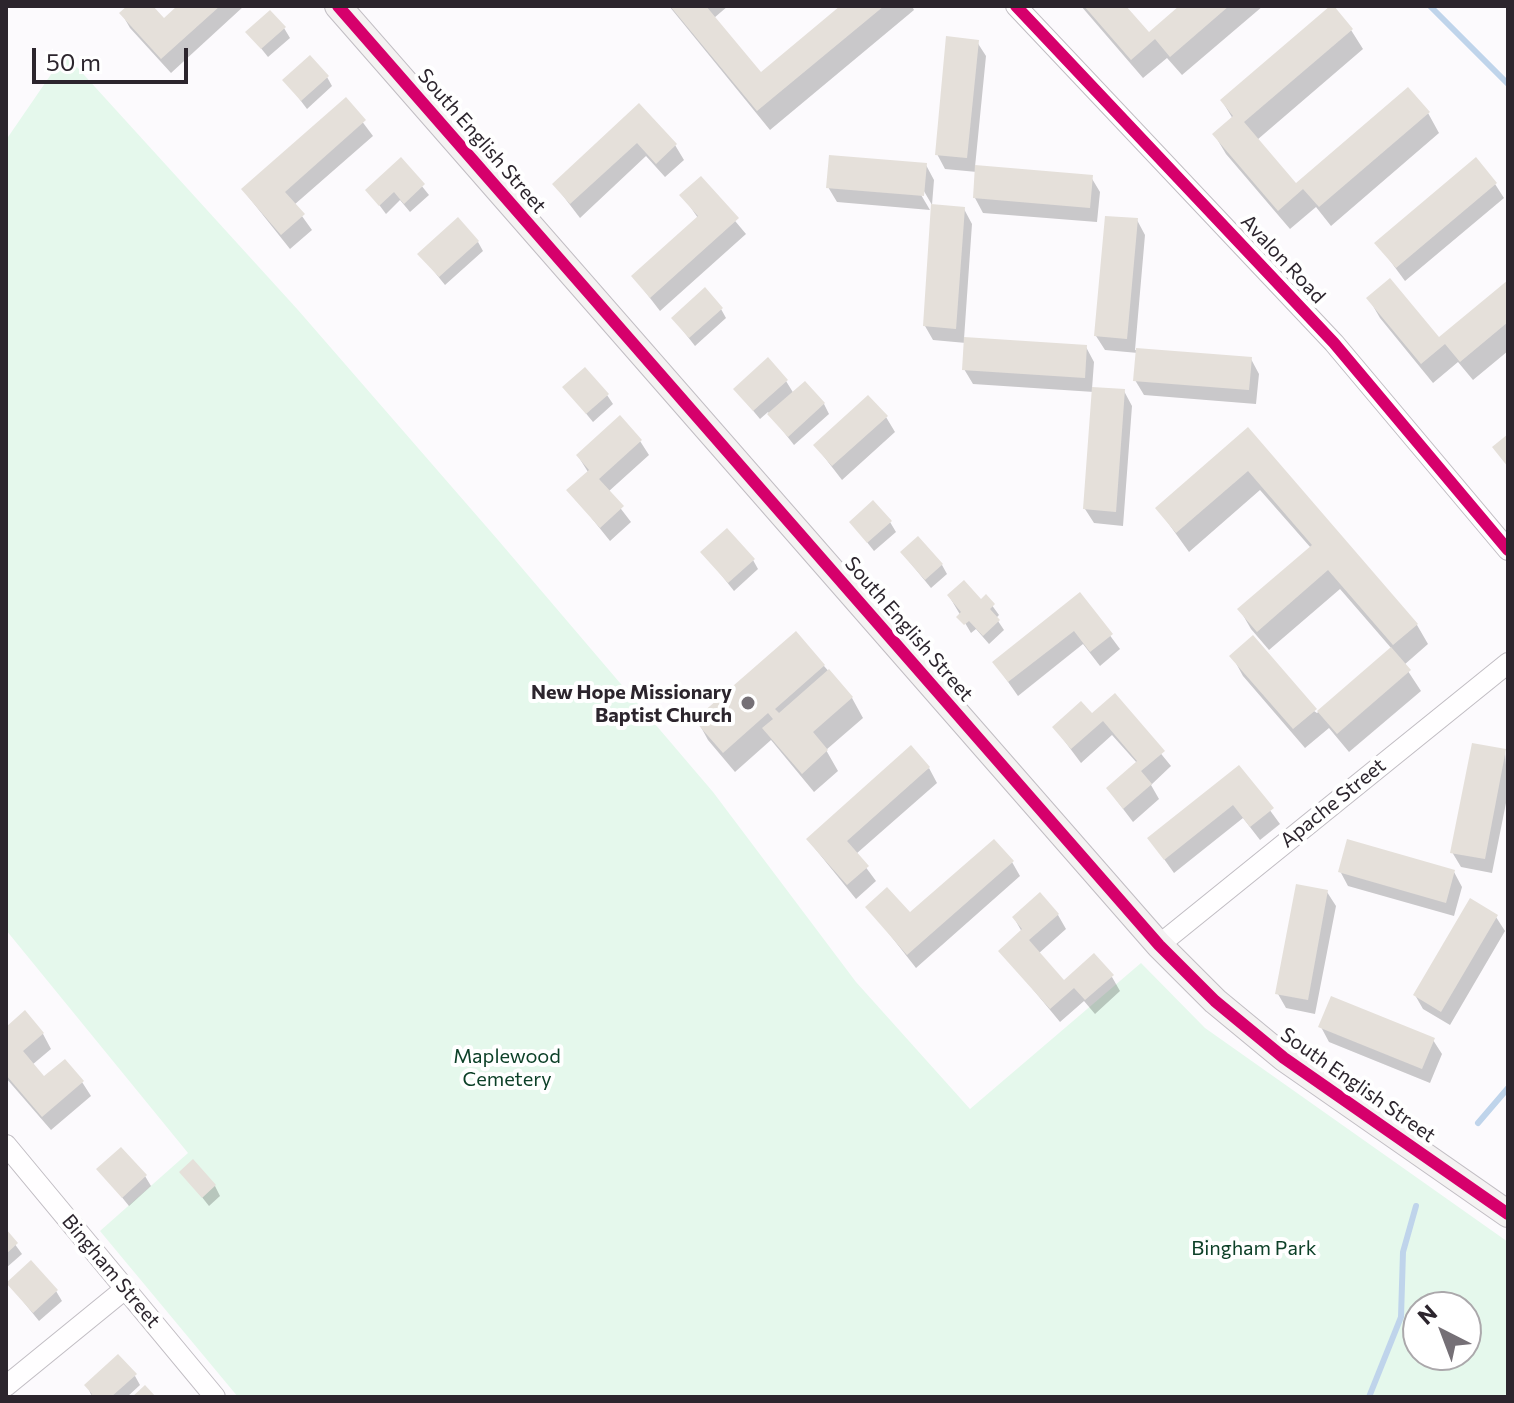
<!DOCTYPE html>
<html>
<head>
<meta charset="utf-8">
<style>
  body { margin:0 }
  #map { position:relative; width:1514px; height:1403px; overflow:hidden; background:#fcfafd; font-family:Commissioner,sans-serif }
  canvas { display:block }
  .frame { position:absolute; inset:0; border:8px solid #2c252d; pointer-events:none }
  .north { position:absolute; left:1402px; top:1291px; width:80px; height:80px; box-sizing:border-box; background:#fff; border:2px solid #aba8ab; border-radius:50%; rotate:318deg; font-size:22px; font-weight:700; line-height:32px; text-align:center; color:#2c252d }
  .north::after { content:''; display:block; margin:auto; width:28px; height:36px; background:#757076; clip-path:polygon(50% 0,100% 100%,50% 72%,0 100%) }
  .scale { position:absolute; left:32px; top:48px; width:156px; height:36px; box-sizing:border-box; border:4px solid #2c252d; border-top:0; padding-left:10px; font-size:24px; line-height:28px; white-space:nowrap; color:#2c252d; -webkit-text-stroke:6px #fff; paint-order:stroke }
</style>
</head>
<body>
<div id="map">
<canvas width="1514" height="1403"></canvas>
<div class="frame"></div>
<div class="north">N</div>
<div class="scale">50 m</div>
</div>
<script>
const c = document.querySelector('canvas').getContext('2d');
c.lineJoin = 'round';
function paint(path, color) {
  c.fillStyle = color;
  c.fill(path, 'evenodd');
}
function shape(rows) {
  const path = new Path2D();
  for (const r of rows) {
    path.moveTo(r[0], r[1]);
    for (let i = 2; i < r.length; i += 2) path.lineTo(r[i], r[i + 1]);
  }
  return path;
}
function stroke(path, color, width, dash) {
  c.strokeStyle = color;
  c.lineWidth = width;
  c.lineCap = dash ? 'butt' : 'round';
  c.setLineDash(dash || []);
  c.stroke(path);
}
function write(font, color, halo, rows, align = 'center') {
  c.font = font + ' Commissioner,sans-serif';
  c.lineWidth = 8;
  c.setLineDash([]);
  c.textBaseline = 'middle';
  c.strokeStyle = halo;
  c.fillStyle = color;
  for (const [text, x, y, turn = 0] of rows) {
    c.save();
    c.translate(x, y);
    c.rotate((+turn || 0) * Math.PI / 180);
    c.textAlign = isNaN(turn) ? turn : align;
    if (halo) c.strokeText(text, 0, 0);
    c.fillText(text, 0, 0);
    c.restore();
  }
}
const green = shape([
  [65,54,298,310,498,540,713,792,856,982,970,1109,1141,963,1205,1028,1508,1242,1508,1397,238,1397,100,1231,188,1153,6,930,6,140],
  [1418,1307,1466,1307,1466,1355,1418,1355]
]);
const shadow = shape([
  [130,6,150,6,164,21,180,6,244,6,171,73,130,28,122,14],
  [669,6,728,6,714,18,761,75,843,6,912,6,914,10,770,130],
  [1081,6,1124,6,1149,35,1182,6,1263,6,1182,75,1167,58,1143,78],
  [284,28,290,38,268,57,248,32],
  [1351,30,1363,49,1257,140,1296,186,1428,113,1439,133,1331,226,1316,207,1290,229,1226,154,1214,134,1233,119,1222,101],
  [977,42,986,56,975,167,1091,177,1100,192,1097,222,983,213,975,198,977,172,945,169,937,154],
  [327,77,332,86,307,109,285,80],
  [346,100,373,136,294,205,312,230,290,249,243,190],
  [639,106,675,145,684,160,665,177,646,156,580,218,554,184],
  [401,160,429,195,410,212,400,200,386,214,368,190],
  [926,165,934,180,932,205,921,186,917,188,930,210,837,202,828,187],
  [700,179,746,234,660,311,633,276,698,218,682,195],
  [1495,184,1504,198,1405,281,1377,243],
  [964,209,972,224,964,339,1086,347,1094,362,1092,389,1124,391,1132,406,1123,526,1094,523,1085,509,1094,392,973,384,964,369,966,343,933,340,925,326],
  [1137,220,1145,235,1135,350,1251,359,1259,374,1256,404,1144,395,1135,380,1138,353,1105,350,1096,336],
  [478,242,483,251,445,285,420,254],
  [1508,282,1508,351,1473,380,1458,362,1433,383,1380,318,1369,299,1439,340],
  [721,309,726,318,695,346,673,318],
  [786,381,794,394,824,404,829,414,794,445,768,412,760,419,735,389],
  [565,388,607,395,613,404,593,422],
  [886,417,895,432,842,480,815,445],
  [1248,430,1417,625,1428,644,1404,665,1421,691,1349,752,1329,728,1305,748,1243,676,1232,656,1317,713,1392,649,1340,589,1269,650,1251,629,1240,610,1311,548,1260,490,1189,552,1158,509],
  [640,441,649,455,608,492,631,522,610,541,569,490,588,472,578,456],
  [851,522,890,522,896,532,874,551],
  [703,552,753,560,758,569,734,591],
  [902,553,942,565,947,574,931,588],
  [1080,595,1120,649,1100,666,1083,644,1018,696,994,662],
  [949,596,981,601,986,597,999,615,996,618,1004,630,989,644,976,629,971,633],
  [796,634,852,698,863,718,826,750,838,771,814,792,771,740,735,772,708,740,697,720],
  [1114,696,1171,766,1151,785,1159,799,1133,822,1108,789,1137,763,1112,735,1081,763,1054,727,1091,716],
  [1505,751,1508,793,1492,873,1461,867,1452,852],
  [929,768,937,783,856,854,876,881,856,899,808,840],
  [1239,768,1280,824,1260,840,1243,818,1174,873,1149,838],
  [1012,862,1020,876,916,968,868,907,909,915],
  [1340,871,1454,872,1462,887,1454,916,1348,886],
  [1327,892,1336,906,1315,1014,1286,1008,1278,994],
  [1058,915,1066,929,1038,954,1064,983,1112,977,1120,991,1095,1014,1084,1001,1060,1022,1001,951,1022,932,1014,918],
  [1496,917,1505,931,1450,1025,1423,1009,1415,995],
  [1321,1027,1433,1040,1442,1054,1430,1083,1329,1042],
  [6,1029,43,1034,51,1049,32,1065,44,1079,82,1082,91,1096,51,1130,6,1078],
  [99,1169,145,1176,151,1186,129,1206],
  [182,1172,215,1186,220,1196,209,1206],
  [6,1232,22,1254,6,1268],
  [8,1283,56,1291,62,1301,39,1321],
  [135,1376,140,1385,127,1397,92,1397,87,1385]
]);
const stream = shape([
  [1430,6,1508,84],
  [1478,1123,1508,1088],
  [1369,1397,1401,1317,1403,1252,1416,1206]
]);
const building = shape([
  [127,6,153,6,164,18,177,6,220,6,161,59,119,13],
  [670,6,706,6,761,72,840,6,884,6,757,111],
  [1084,6,1126,6,1149,32,1179,6,1229,6,1170,57,1155,39,1131,60],
  [1330,6,1334,6,1353,29,1244,122,1296,183,1408,87,1430,112,1319,207,1303,189,1278,211,1212,134,1233,116,1220,100],
  [270,10,286,27,261,49,245,32],
  [946,36,979,40,967,158,935,155],
  [310,55,329,76,301,101,282,80],
  [346,97,366,120,285,192,305,214,281,235,241,189],
  [639,103,677,144,656,164,637,143,570,204,552,184],
  [829,155,927,163,924,196,826,188],
  [401,157,425,184,404,204,394,192,379,206,365,190],
  [1476,157,1497,183,1396,268,1374,243],
  [975,165,1093,175,1090,208,973,198],
  [701,176,739,218,650,298,631,276,698,216,679,195],
  [931,204,965,207,956,329,923,326],
  [1105,216,1138,218,1127,339,1094,336],
  [458,217,479,241,439,277,417,254],
  [1390,278,1439,337,1508,280,1508,322,1460,362,1445,344,1421,364,1366,298],
  [705,287,723,308,689,338,671,318],
  [964,337,1087,345,1085,378,962,370],
  [1136,348,1252,357,1249,390,1133,381],
  [768,357,788,380,753,411,733,389],
  [585,367,609,394,586,414,562,387],
  [805,381,825,403,788,437,767,414],
  [1092,387,1125,389,1116,512,1083,509],
  [868,395,888,416,832,466,813,445],
  [620,415,642,440,599,479,624,506,600,528,566,490,589,470,576,455],
  [1248,427,1418,624,1393,645,1328,570,1257,632,1237,609,1312,545,1248,471,1176,533,1155,508],
  [1508,434,1508,467,1492,447],
  [873,500,892,521,867,543,849,522],
  [727,528,755,559,728,583,700,552],
  [918,536,943,564,925,580,900,552],
  [964,580,981,599,986,594,995,604,990,609,1000,620,983,636,969,621,964,625,956,617,961,612,947,595],
  [1080,592,1113,634,1090,652,1074,631,1008,682,992,662],
  [796,631,825,665,775,709,779,713,829,669,853,697,813,732,828,750,802,774,762,728,773,719,768,713,723,753,694,720],
  [1253,635,1317,709,1293,729,1229,656],
  [1391,647,1411,670,1337,734,1317,711],
  [1115,693,1165,751,1141,771,1152,784,1123,809,1106,788,1137,761,1103,721,1071,749,1052,727,1081,701,1092,713],
  [1472,743,1506,749,1485,859,1450,853],
  [911,745,930,767,847,841,869,866,847,885,806,839],
  [1239,765,1274,808,1250,827,1233,805,1164,860,1147,838],
  [994,839,1014,861,907,955,865,907,887,887,910,912],
  [1347,839,1455,870,1446,903,1338,872],
  [1296,884,1328,890,1308,1000,1275,994],
  [1040,892,1059,914,1029,940,1064,980,1094,953,1114,975,1085,1000,1074,988,1050,1009,998,951,1022,929,1012,917],
  [1470,898,1498,915,1441,1012,1413,995],
  [1331,996,1435,1038,1422,1069,1318,1027],
  [25,1010,44,1033,23,1051,44,1076,65,1059,84,1081,42,1117,6,1075,6,1027],
  [121,1147,147,1175,122,1198,96,1169],
  [193,1159,216,1185,202,1198,179,1172],
  [6,1229,18,1243,6,1254],
  [31,1260,58,1290,33,1313,6,1283],
  [118,1354,137,1374,111,1397,89,1397,92,1394,84,1385],
  [145,1385,156,1397,132,1397]
]);
const street = shape([
  [1016,6,1334,343,1508,550],
  [1159,945,1508,663],
  [6,1145,215,1397],
  [6,1386,125,1289]
]);
const secondary = shape([
  [338,6,1159,945,1215,1001,1284,1058,1508,1214]
]);
const cycleway = shape([
  [338,6,1159,945,1215,1001,1284,1058,1508,1214],
  [1016,6,1334,343,1508,550]
]);
const markers = [
  [748,703,8,"#757076"]
];
const streetNames = [
  ["South English Street",482,141,49],
  ["Avalon Road",1283,259,47],
  ["South English Street",909,629,49],
  ["Apache Street",1333,803,-39],
  ["South English Street",1358,1085,35],
  ["Bingham Street",111,1271,50]
];
const poiNames = [
  ["New Hope Missionary",732,692],
  ["Baptist Church",732,715]
];
const parkNames = [
  ["Maplewood",507,1056],
  ["Cemetery",507,1079],
  ["Bingham Park",1254,1248]
];
paint(green, '#e5f8ec');
paint(shadow, '#0003');
stroke(stream, '#bfd4eb', 6);
paint(building, '#e5e0da');
stroke(street, '#c1bdc3', 22);
stroke(secondary, '#c1bdc3', 28);
stroke(street, '#fffeff', 20);
stroke(secondary, '#f4f2f2', 26);
stroke(cycleway, '#d6006c', 12);
for (const [x, y, r, color] of markers) {
  const dot = new Path2D();
  dot.arc(x, y, r, 0, 2 * Math.PI);
  c.fillStyle = color;
  c.fill(dot);
  stroke(dot, '#fff', 3);
}
write('20px', '#2c252d', '#fff', streetNames);
write('bold 20px', '#2c252d', '#fff', poiNames, 'right');
write('20px', '#0d4028', '#fff', parkNames);
</script>
</body>
</html>
